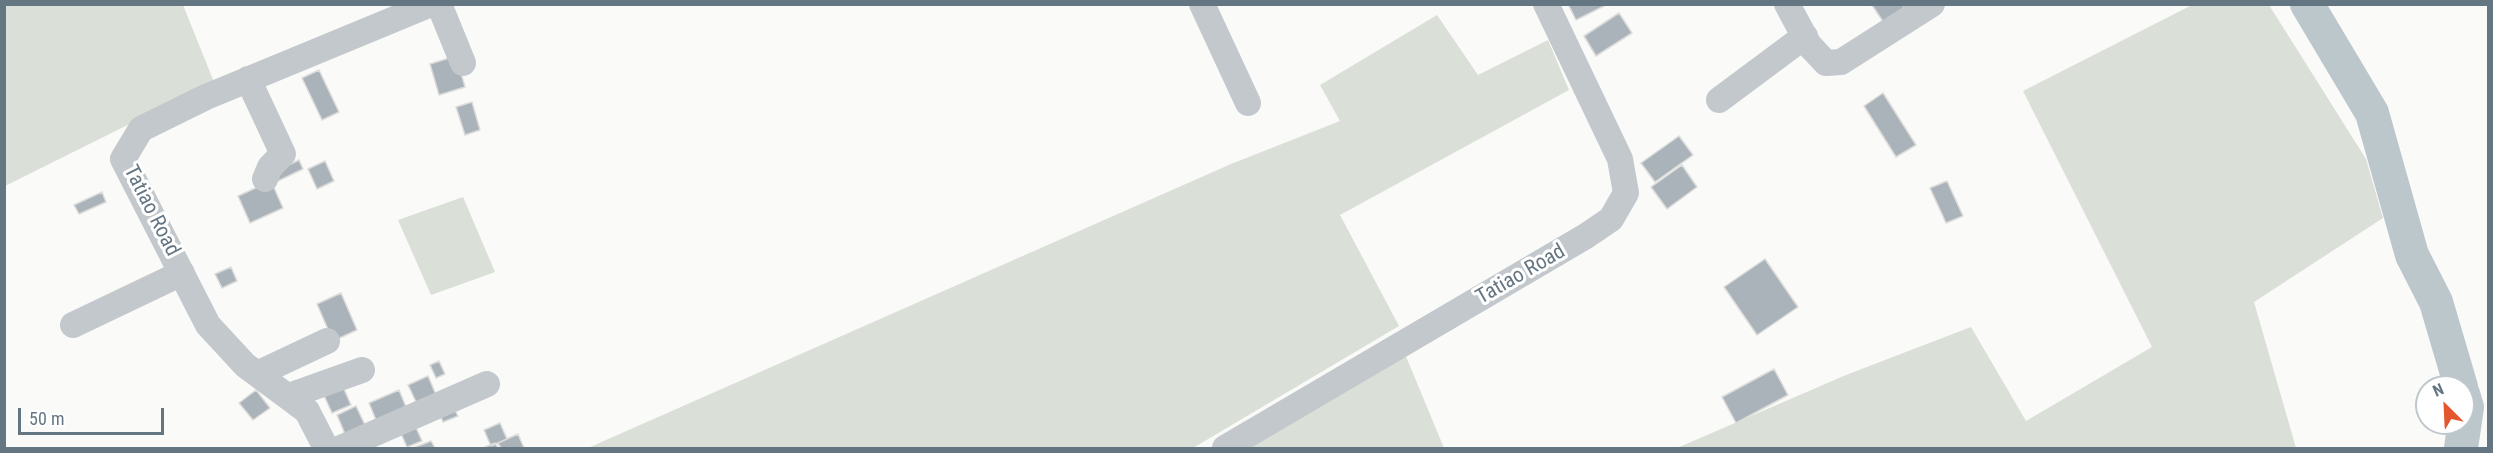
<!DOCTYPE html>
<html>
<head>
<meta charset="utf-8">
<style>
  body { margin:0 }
  #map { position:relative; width:2493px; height:453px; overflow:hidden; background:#fafaf8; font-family:"Roboto Condensed",sans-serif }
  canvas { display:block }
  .frame { position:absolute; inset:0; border:6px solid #657683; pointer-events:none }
  .north { position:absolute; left:2415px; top:375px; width:60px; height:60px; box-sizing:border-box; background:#fff; border:2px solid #c1c8cd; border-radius:50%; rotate:336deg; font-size:16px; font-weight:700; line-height:24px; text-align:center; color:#657683 }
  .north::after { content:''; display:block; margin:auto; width:21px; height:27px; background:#e4572e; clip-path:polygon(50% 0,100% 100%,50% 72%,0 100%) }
  .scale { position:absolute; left:18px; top:408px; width:146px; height:27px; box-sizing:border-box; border:3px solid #657683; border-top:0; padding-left:8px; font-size:18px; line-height:21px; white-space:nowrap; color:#657683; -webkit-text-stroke:4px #fff; paint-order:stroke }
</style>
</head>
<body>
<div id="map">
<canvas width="2493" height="453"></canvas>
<div class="frame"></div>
<div class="north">N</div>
<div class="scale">50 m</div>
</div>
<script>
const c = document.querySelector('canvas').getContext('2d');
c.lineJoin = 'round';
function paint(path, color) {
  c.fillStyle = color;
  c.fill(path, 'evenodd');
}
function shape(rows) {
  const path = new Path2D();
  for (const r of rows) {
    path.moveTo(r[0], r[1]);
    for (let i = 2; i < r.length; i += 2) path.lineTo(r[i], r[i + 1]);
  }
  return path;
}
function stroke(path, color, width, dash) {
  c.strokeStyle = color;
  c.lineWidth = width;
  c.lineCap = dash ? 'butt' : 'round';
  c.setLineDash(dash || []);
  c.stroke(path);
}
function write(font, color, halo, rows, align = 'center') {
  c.font = font + ' "Roboto Condensed",sans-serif';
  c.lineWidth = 6;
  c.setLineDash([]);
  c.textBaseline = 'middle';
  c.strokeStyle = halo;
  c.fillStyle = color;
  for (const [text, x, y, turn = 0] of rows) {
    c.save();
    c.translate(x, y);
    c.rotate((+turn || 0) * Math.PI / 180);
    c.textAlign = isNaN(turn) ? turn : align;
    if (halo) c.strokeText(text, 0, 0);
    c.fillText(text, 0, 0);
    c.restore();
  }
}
const green = shape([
  [5,5,183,5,214,82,5,186],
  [2192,5,2269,5,2366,159,2383,218,2254,302,2296,448,1677,448,1846,375,1971,327,2026,421,2152,347,2023,91],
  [1437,15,1478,75,1548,40,1569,90,1340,215,1399,326,1193,448,588,448,1231,164,1340,121,1320,85],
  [463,197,495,272,431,295,398,220],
  [1405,354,1444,448,1245,448]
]);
const river = shape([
  [2307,4,2372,113,2412,255,2436,302,2461,387],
  [2461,448,2467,407,2463,394]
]);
const building = shape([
  [1568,4,1608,4,1576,20,1568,4],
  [1902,4,1906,10,1884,23,1872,5,1902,4],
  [1619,13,1632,33,1596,56,1584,36,1619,13],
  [456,56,465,87,439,95,430,64,456,56],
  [319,70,339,112,322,120,302,78,319,70],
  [1883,93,1916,145,1896,157,1864,106,1883,93],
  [472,102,480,130,465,135,456,107,472,102],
  [1679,136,1693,155,1655,182,1641,163,1679,136],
  [299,160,303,169,278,181,274,172,299,160],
  [325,161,334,181,317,189,308,169,325,161],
  [1682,165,1697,187,1667,209,1651,187,1682,165],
  [271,181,283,208,250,223,238,196,271,181],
  [1947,181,1963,216,1946,223,1930,188,1947,181],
  [102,192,106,202,79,214,74,205,102,192],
  [1765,259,1798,307,1757,335,1724,287,1765,259],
  [231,267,237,281,222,288,215,274,231,267],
  [341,293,357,330,333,341,317,304,341,293],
  [439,361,445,374,436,378,430,365,439,361],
  [1774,369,1788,395,1736,423,1722,397,1774,369],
  [428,376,437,397,418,406,408,385,428,376],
  [340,380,351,405,332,413,321,389,340,380],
  [256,390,270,408,253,420,239,403,256,390],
  [399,390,406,407,376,420,369,403,399,390],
  [356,406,365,425,345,434,337,415,356,406],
  [454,409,458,416,443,422,440,415,454,409],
  [414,423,422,441,407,447,399,429,414,423],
  [500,423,507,439,491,446,484,430,500,423],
  [518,434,524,448,501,448,498,443,518,434],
  [431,441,435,448,413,448,431,441],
  [495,443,498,448,483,448,495,443]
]);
const minor = shape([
  [439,4,463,63],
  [1202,4,1248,103],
  [1787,4,1809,45,1826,63,1841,62,1932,4],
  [248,79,283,154,270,167,265,179],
  [1719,100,1805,36],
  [73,325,182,273],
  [257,374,327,341],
  [289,396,362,370],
  [326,448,307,411,245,365,208,325,123,159,141,129,206,97,431,4],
  [341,448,487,384],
  [1225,448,1586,236,1611,219,1626,193,1620,159,1546,4]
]);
const streetNames = [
  ["Tatiao Road",151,211,63],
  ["Tatiao Road",1521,275,-30]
];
paint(green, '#dadfd7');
stroke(river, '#bbc7cb', 34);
paint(building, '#aab3b9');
stroke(building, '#dcdcda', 1.5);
stroke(minor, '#c3c8cc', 26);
write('21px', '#657683', '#fff', streetNames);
</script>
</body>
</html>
